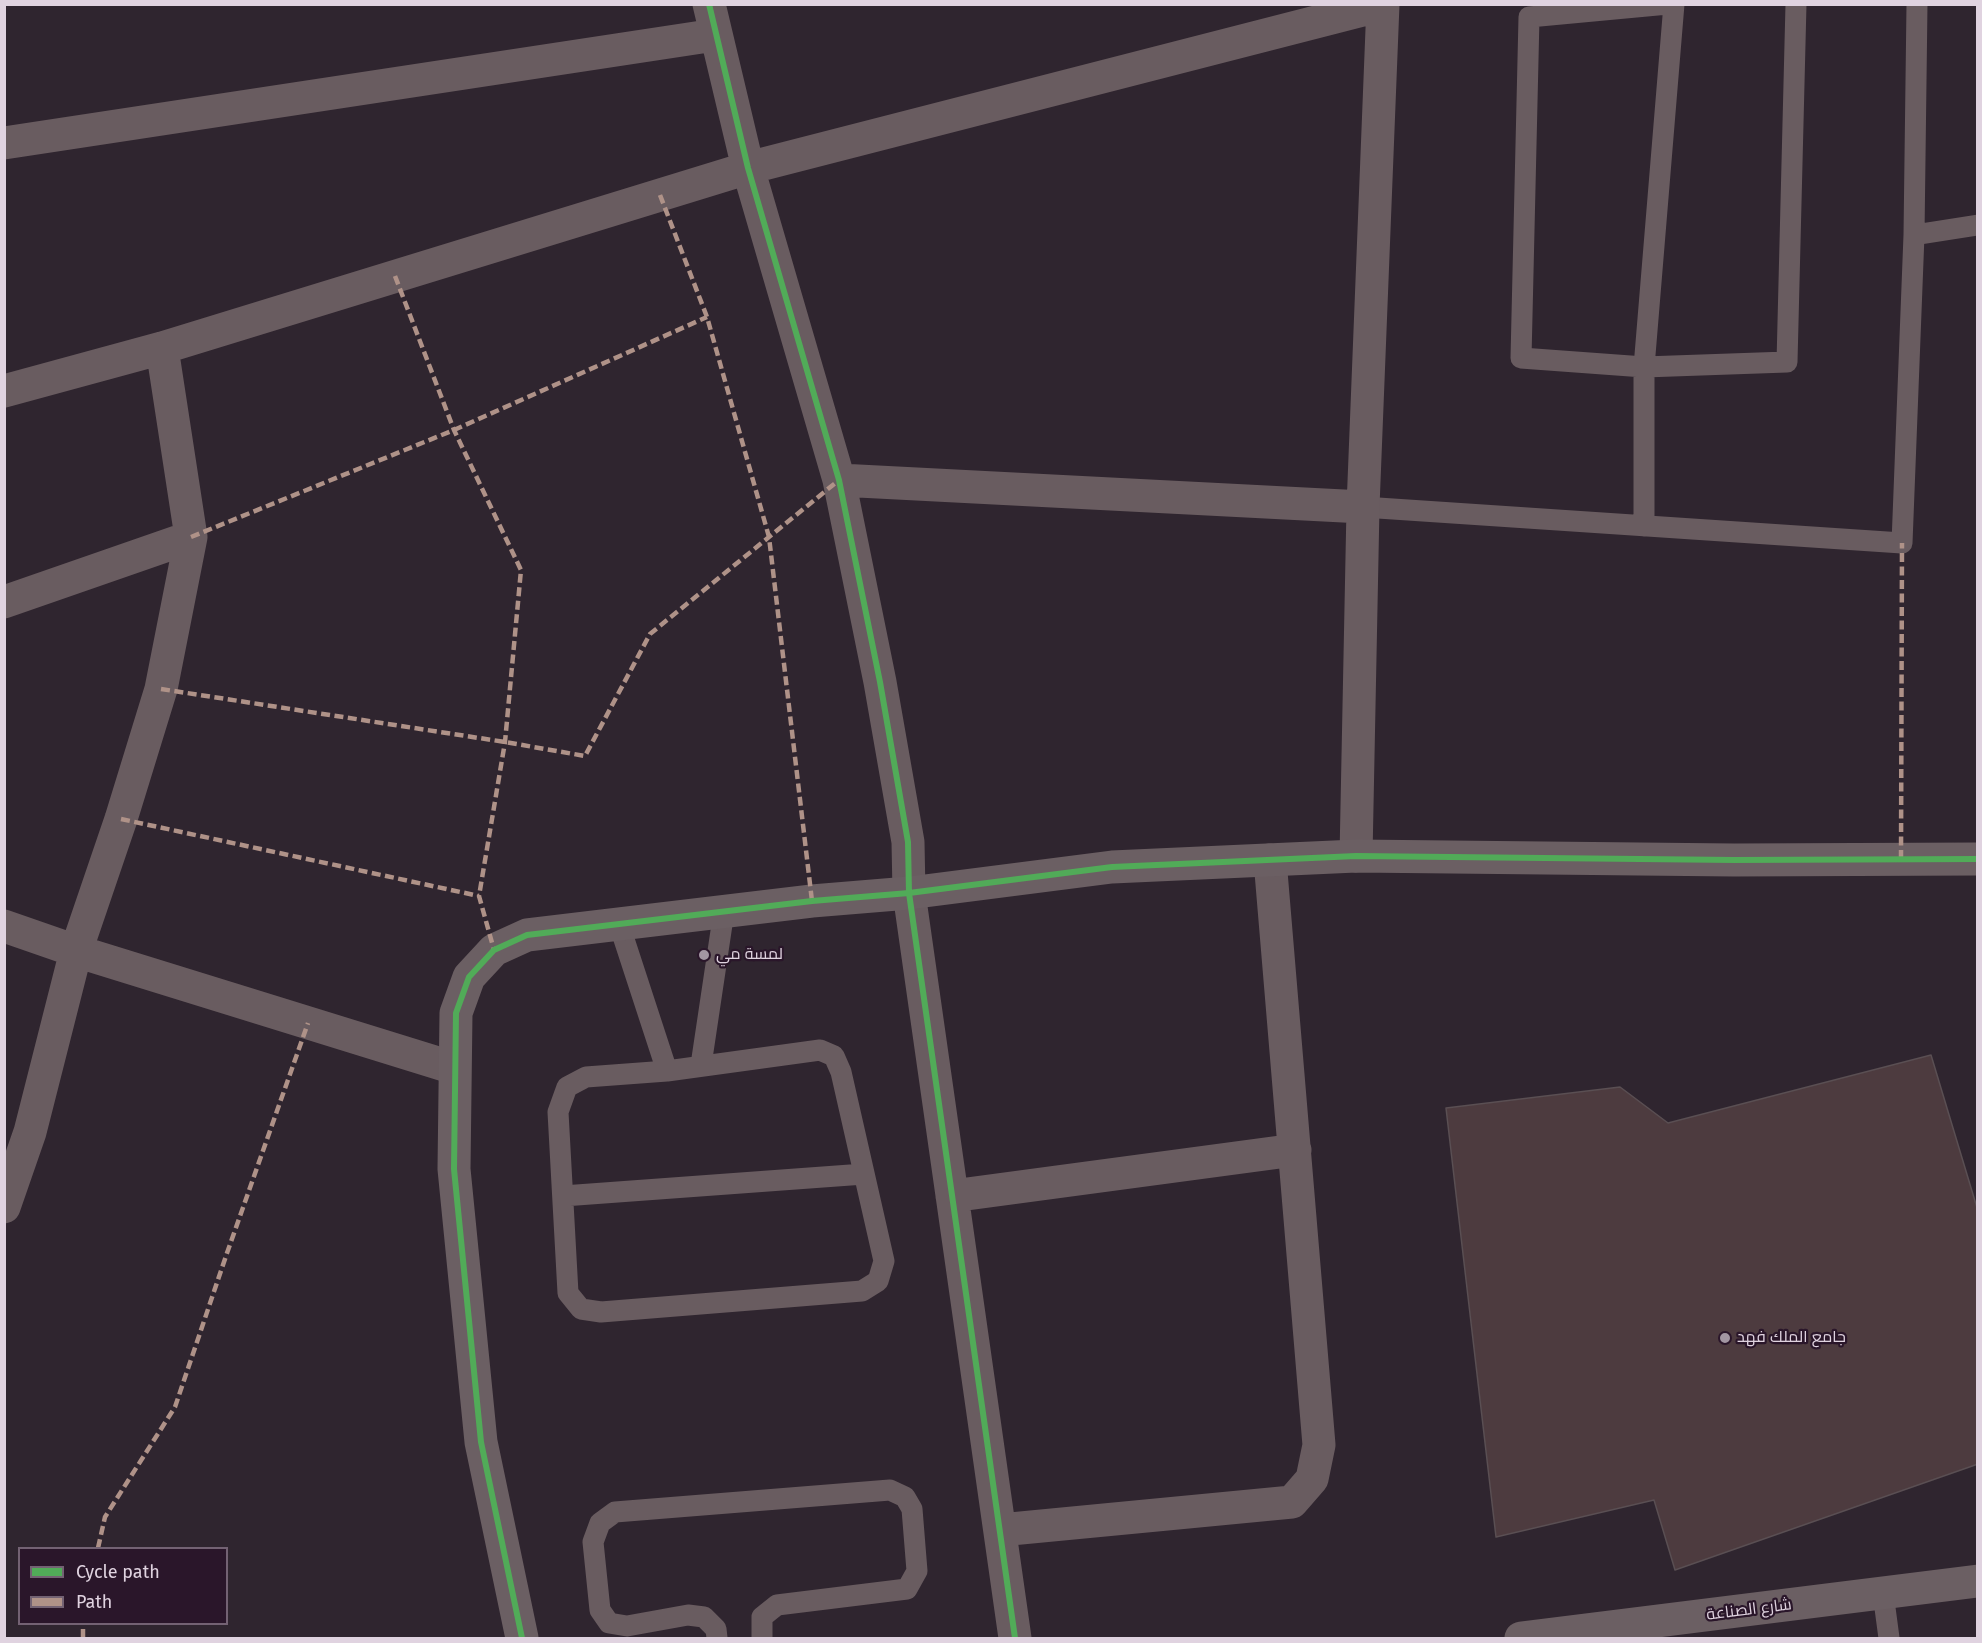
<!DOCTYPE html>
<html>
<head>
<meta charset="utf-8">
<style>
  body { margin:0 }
  #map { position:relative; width:1982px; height:1643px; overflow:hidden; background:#2f252f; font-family:"Fira Sans",sans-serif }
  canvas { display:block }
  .frame { position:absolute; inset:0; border:6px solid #e0d3e0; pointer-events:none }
  .legend { position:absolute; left:18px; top:1547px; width:210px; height:78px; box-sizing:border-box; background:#2a162a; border:2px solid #736273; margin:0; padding:8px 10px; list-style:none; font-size:18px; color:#e0d3e0 }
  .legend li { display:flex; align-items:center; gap:12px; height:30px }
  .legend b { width:30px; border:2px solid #736273 }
</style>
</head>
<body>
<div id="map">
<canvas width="1982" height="1643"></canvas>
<div class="frame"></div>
<ul class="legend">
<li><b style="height:8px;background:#51ab58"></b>Cycle path</li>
<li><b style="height:8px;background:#af9288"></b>Path</li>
</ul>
</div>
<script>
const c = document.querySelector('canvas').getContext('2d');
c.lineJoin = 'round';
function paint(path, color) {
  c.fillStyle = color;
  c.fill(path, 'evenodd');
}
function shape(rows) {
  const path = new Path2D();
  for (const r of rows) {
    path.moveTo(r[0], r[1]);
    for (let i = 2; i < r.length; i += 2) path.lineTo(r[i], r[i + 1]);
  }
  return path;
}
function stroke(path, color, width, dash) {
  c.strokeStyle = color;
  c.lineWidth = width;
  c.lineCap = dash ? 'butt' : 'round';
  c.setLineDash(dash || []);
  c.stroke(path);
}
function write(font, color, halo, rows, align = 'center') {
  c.font = font + ' "Fira Sans",Cairo,sans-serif';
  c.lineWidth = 4.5;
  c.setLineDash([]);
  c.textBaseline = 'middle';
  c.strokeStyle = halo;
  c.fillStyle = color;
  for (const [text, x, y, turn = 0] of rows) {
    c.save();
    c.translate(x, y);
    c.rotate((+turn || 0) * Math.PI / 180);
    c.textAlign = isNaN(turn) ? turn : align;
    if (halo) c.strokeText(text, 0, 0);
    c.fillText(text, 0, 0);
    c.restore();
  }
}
const building = shape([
  [1931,1055,1978,1211,1978,1464,1675,1570,1654,1500,1496,1537,1446,1108,1620,1087,1668,1123,1931,1055]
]);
const lane = shape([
  [1668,4,1529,17,1521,358,1644,367,1787,362,1796,4],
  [1914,235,1978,225],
  [1363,507,1902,543,1914,235,1917,4],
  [1644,526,1644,367,1674,4],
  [619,924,667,1071],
  [820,1050,834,1056,841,1072,884,1261,878,1281,862,1291,601,1312,581,1309,568,1293,558,1112,567,1087,586,1077,667,1071,820,1050],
  [701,1065,724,911],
  [563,1196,864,1174],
  [1883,1593,1889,1638],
  [717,1638,716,1629,704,1617,688,1615,627,1626,609,1623,600,1610,593,1542,600,1523,615,1512,890,1490,905,1497,912,1509,917,1571,907,1589,777,1605,762,1617,762,1638]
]);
const street = shape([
  [709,4,748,168,839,480,880,682,908,842,909,893,1015,1638],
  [4,143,715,35],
  [4,391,162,348,748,168,1382,5],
  [839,480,1363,507],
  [4,602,191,537],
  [1356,856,1363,507,1383,4],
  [4,926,76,951,454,1068],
  [952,1196,1295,1150],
  [4,1207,30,1132,76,951,121,819,161,689,191,537,162,348],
  [1000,1530,1292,1502,1312,1479,1319,1445,1270,860]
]);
const secondary = shape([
  [522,1638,481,1442,454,1169,456,1013,469,977,494,950,527,935,812,901,909,893,1112,867,1356,856,1734,860,1978,859],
  [1521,1638,1978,1581]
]);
const quiet = shape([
  [660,195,707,317,769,537,812,901],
  [395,276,454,430,521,570,505,742,479,896,494,950],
  [191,537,454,430,707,317],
  [161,689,505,742,585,756,650,634,839,480],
  [121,819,479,896],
  [1901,859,1902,543],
  [98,1548,105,1517,175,1407,227,1253,308,1023],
  [83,1638,83,1624]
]);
const cycleway = shape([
  [709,4,748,168,839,480,880,682,908,842,909,893,1015,1638],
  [522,1638,481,1442,454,1169,456,1013,469,977,494,950,527,935,812,901,909,893,1112,867,1356,856,1734,860,1978,859]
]);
const markers = [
  [704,955,6,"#a296a2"],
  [1725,1338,6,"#a296a2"]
];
const poiNames = [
  ["لمسة مي",716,955],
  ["جامع الملك فهد",1737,1338]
];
const streetNames = [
  ["شارع الصناعة",1749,1610,-7]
];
paint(building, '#4d3b3f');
stroke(building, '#5a4f53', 1.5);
stroke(lane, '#695c60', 21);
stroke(street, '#695c60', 33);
stroke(secondary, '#6b5f63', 33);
stroke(quiet, '#af9288', 4.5, [9, 4.5]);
stroke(cycleway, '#51ab58', 6);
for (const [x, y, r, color] of markers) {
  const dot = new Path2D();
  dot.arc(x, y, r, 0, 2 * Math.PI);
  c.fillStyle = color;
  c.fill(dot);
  stroke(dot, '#2a162a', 2);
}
write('16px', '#e0d3e0', '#2a162a', poiNames, 'left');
write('16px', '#e0d3e0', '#2a162a', streetNames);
</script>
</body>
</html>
